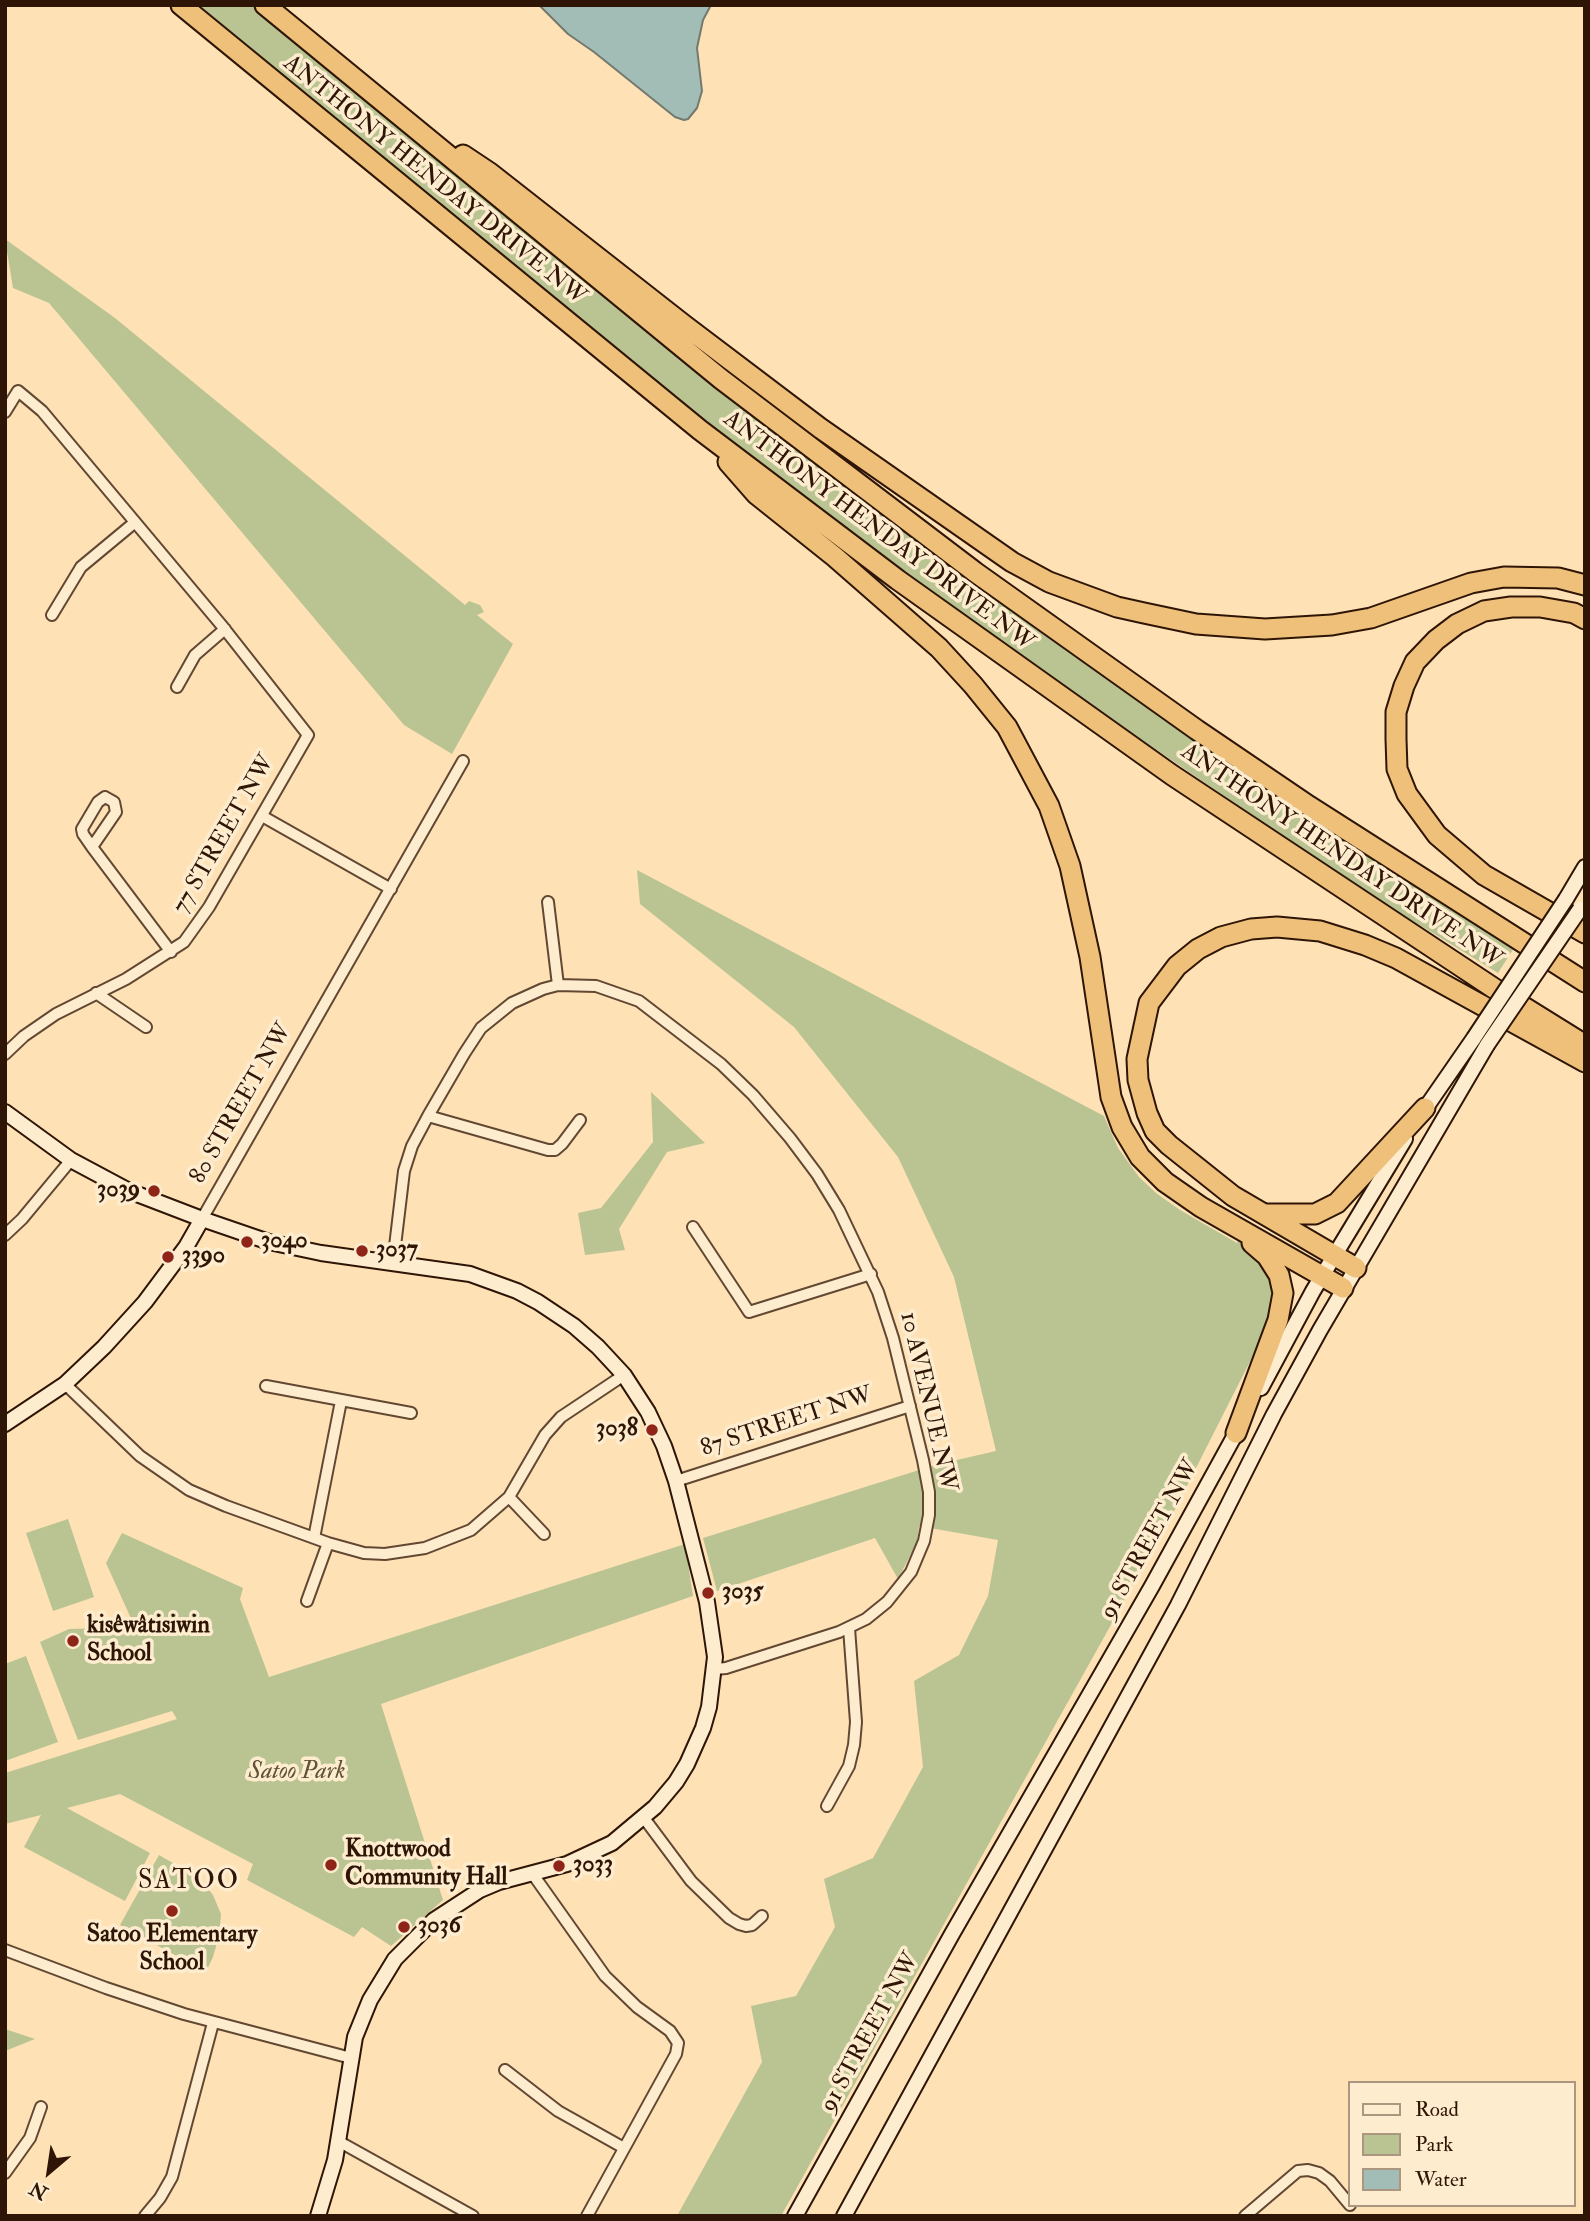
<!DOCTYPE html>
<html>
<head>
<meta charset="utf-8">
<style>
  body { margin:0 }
  #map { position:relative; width:1590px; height:2221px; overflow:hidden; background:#fee1b5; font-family:"IM FELL Double Pica",serif }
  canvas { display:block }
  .frame { position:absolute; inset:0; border:7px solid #2e1506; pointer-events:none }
  .legend { position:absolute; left:1348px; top:2081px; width:228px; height:126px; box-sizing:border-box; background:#feeccf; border:2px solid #ab967f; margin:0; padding:9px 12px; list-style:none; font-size:21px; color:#2e1506 }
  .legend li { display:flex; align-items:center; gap:14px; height:35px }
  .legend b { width:35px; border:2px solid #ab967f }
  .north { position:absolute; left:14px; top:2137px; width:70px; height:70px; -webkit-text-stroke:5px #feeccf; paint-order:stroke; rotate:209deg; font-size:19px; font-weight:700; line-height:28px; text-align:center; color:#2e1506 }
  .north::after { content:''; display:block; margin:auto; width:24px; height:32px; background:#2e1506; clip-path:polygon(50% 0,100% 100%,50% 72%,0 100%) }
</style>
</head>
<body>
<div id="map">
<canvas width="1590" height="2221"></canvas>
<div class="frame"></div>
<ul class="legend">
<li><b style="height:9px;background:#feeccf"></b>Road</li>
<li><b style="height:19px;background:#b9c492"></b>Park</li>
<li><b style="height:19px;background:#a2bcb6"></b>Water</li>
</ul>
<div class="north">N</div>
</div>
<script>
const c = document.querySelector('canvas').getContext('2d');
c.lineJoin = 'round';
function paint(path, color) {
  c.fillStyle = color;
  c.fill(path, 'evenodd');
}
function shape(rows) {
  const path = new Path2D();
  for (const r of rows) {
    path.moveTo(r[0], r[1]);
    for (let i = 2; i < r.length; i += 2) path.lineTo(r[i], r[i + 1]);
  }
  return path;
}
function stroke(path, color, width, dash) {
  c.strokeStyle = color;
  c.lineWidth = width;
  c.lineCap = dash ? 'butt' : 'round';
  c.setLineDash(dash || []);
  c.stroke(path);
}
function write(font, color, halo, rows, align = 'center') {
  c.font = font + ' "IM FELL Double Pica",serif';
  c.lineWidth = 7;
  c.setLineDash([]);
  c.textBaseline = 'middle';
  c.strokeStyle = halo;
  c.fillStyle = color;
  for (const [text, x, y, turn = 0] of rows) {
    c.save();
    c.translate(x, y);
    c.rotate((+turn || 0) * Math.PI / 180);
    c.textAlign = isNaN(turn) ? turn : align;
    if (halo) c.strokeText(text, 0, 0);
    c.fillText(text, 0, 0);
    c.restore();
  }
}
const green = shape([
  [199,5,257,5,626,312,1514,948,1498,973,1369,894,999,643,820,510,682,402,339,122],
  [5,239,115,318,465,605,469,601,480,605,484,612,477,615,513,644,452,754,404,725,49,303,13,288],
  [637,870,1104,1116,1118,1148,1139,1177,1156,1193,1180,1210,1237,1243,1239,1239,1254,1251,1264,1262,1275,1288,1268,1326,1160,1539,1145,1559,1117,1614,781,2216,677,2216,762,2062,751,2006,796,1996,835,1927,824,1879,873,1858,923,1767,914,1681,959,1655,988,1596,998,1540,919,1526,917,1542,898,1579,875,1538,717,1591,703,1538,935,1465,996,1451,954,1277,898,1157,794,1027,640,904],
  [651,1092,705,1143,667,1152,619,1229,625,1250,585,1255,578,1213,601,1208,653,1142],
  [68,1519,94,1597,53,1611,26,1533],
  [122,1533,243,1588,240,1599,269,1677,685,1544,693,1596,381,1704,443,1900,391,1946,362,1927,354,1937,247,1880,253,1864,120,1794,67,1808,150,1853,125,1901,24,1847,41,1815,5,1824,5,1773,177,1719,172,1711,78,1740,40,1642,69,1629,107,1628,138,1634,106,1563],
  [26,1656,58,1742,5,1761,5,1664],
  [159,1855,199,1878,213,1895,221,1914,219,1936,213,1957,206,1972,120,1925],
  [5,2029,35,2039,5,2051]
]);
const water = shape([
  [539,5,711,5,703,20,697,48,702,91,697,108,688,119,684,120,675,117,594,52,568,34,539,5]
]);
const street = shape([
  [5,412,18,391,42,411,223,627,308,735,209,907,184,942,126,979,56,1014,24,1036,5,1054],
  [52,615,81,567,134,523],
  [177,687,195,655,225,629],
  [105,797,114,802,116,812,92,847,83,834,82,829,98,802,105,797],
  [262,816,391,889],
  [92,847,171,952],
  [548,902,558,985],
  [96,993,146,1027],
  [428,1116,548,1150,555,1150,562,1144,580,1120],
  [202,1219,463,761],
  [693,1227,749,1312,871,1274],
  [5,1235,22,1219,71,1160],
  [393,1263,404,1171,412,1146,428,1116,464,1054,481,1028,512,1003,543,989,558,985,596,986,639,1001,721,1064,753,1095,790,1138,817,1174,839,1210,878,1292,893,1338,923,1460,929,1492,929,1515,924,1541,911,1572,887,1602,866,1619,839,1632,726,1668,715,1669],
  [65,1384,140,1456,189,1490,226,1506,328,1543,364,1553,385,1554,425,1548,471,1530,509,1497,545,1435,561,1417,624,1375],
  [266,1386,411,1413],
  [676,1481,910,1406],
  [509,1497,544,1534],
  [314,1538,341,1401],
  [307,1601,328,1543],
  [827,1806,849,1766,854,1745,856,1722,849,1628],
  [644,1818,691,1881,729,1918,739,1924,746,1926,752,1925,762,1916],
  [532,1873,605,1976,637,2007,670,2031,678,2043,676,2054,587,2216],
  [5,1950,106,1988,184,2014,351,2058],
  [505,2070,558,2111,624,2148],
  [338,2141,473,2216],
  [5,2173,30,2138,41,2107],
  [145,2216,160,2198,172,2177,213,2023],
  [1245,2216,1298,2171,1308,2170,1319,2173,1330,2181,1350,2205]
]);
const secondary = shape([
  [1566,899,1585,867],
  [5,1112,71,1160,129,1191,202,1219,269,1242,321,1253,470,1274,517,1291,538,1302,574,1326,598,1347,624,1375,648,1412,664,1446,676,1481,707,1602,715,1657,709,1707,703,1728,687,1764,676,1782,655,1807,612,1843,567,1864,499,1882,480,1890,434,1920,395,1959,370,2000,355,2037,335,2160,318,2216],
  [1420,1116,1474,1038],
  [1261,1388,1313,1291,1405,1139],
  [5,1424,65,1384,104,1347,145,1302,186,1247,202,1219],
  [795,2216,952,1934,1152,1586,1241,1424],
  [844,2216,1178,1605,1274,1414,1320,1330,1487,1045]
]);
const highway = shape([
  [181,5,700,430,898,580,1172,775,1495,989,1585,1045],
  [265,5,721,379,975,572,1197,730,1309,806,1585,982],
  [463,155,490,173,684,325,820,428,1012,562,1049,582,1117,607,1144,613,1196,624,1265,629,1332,625,1371,618,1471,583,1504,577,1558,578,1585,585],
  [728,462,756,494,835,557,939,648,973,685,1007,727,1049,806,1070,866,1090,957,1111,1097,1122,1127,1140,1157,1165,1182,1201,1207,1343,1288],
  [1585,619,1574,613,1540,607,1511,607,1484,611,1457,624,1436,640,1415,662,1404,686,1396,712,1396,739,1397,769,1407,794,1437,835,1484,875,1585,933],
  [1267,1214,1315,1214,1337,1203,1425,1108],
  [1356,1268,1233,1196,1169,1145,1155,1131,1147,1113,1138,1080,1137,1059,1149,1003,1177,966,1198,949,1221,937,1251,929,1277,927,1320,931,1365,945,1396,958,1585,1062],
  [1236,1433,1278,1320,1283,1293,1279,1275,1267,1256,1252,1243]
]);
const secondaryBridge = shape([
  [1474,1038,1566,899],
  [1487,1045,1580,909]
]);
const markers = [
  [154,1191,7,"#8f2418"],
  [247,1242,7,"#8f2418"],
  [362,1251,7,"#8f2418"],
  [168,1257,7,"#8f2418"],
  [652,1430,7,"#8f2418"],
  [708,1593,7,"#8f2418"],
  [73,1641,7,"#8f2418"],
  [331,1865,7,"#8f2418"],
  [559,1866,7,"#8f2418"],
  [172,1911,7,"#8f2418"],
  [404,1927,7,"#8f2418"]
];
const streetNames = [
  ["ANTHONY HENDAY DRIVE NW",434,181,39],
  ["ANTHONY HENDAY DRIVE NW",878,532,37],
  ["77 STREET NW",225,835,-60],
  ["ANTHONY HENDAY DRIVE NW",1341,857,34],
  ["80 STREET NW",242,1104,-60],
  ["10 AVENUE NW",927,1402,77],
  ["87 STREET NW",787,1423,-18],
  ["91 STREET NW",1151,1540,-61],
  ["91 STREET NW",871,2033,-61]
];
const poiNames = [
  ["3039",140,1191,"right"],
  ["3040",261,1242],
  ["3037",376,1251],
  ["3390",182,1257],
  ["3038",638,1430,"right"],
  ["3035",722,1593],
  ["kisêwâtisiwin",87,1627],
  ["School",87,1655],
  ["Knottwood",345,1851],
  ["Community Hall",345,1879],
  ["3033",573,1866],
  ["3036",418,1927],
  ["Satoo Elementary",172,1936,"center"],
  ["School",172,1964,"center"]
];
const parkNames = [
  ["Satoo Park",297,1773]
];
const neighbourhoodNames = [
  ["SATOO",189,1882]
];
paint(green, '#b9c492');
paint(water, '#a2bcb6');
stroke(water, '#747970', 2);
stroke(street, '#624832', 14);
stroke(secondary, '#2e1506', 18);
stroke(highway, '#2e1506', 23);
stroke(street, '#feeccf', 10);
stroke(secondary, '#feeccf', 14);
stroke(highway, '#efc07a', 19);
stroke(secondaryBridge, '#2e1506', 18, []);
stroke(secondaryBridge, '#feeccf', 14);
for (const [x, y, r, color] of markers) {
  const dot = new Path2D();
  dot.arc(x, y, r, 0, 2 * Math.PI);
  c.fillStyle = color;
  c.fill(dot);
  stroke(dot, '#feeccf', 2.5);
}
write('24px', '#2e1506', '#feeccf', streetNames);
write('bold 24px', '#2e1506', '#feeccf', poiNames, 'left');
write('italic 24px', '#5f5237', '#feeccf', parkNames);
c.letterSpacing = '2px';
write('26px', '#2e1506', '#feeccf', neighbourhoodNames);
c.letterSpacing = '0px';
</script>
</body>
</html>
